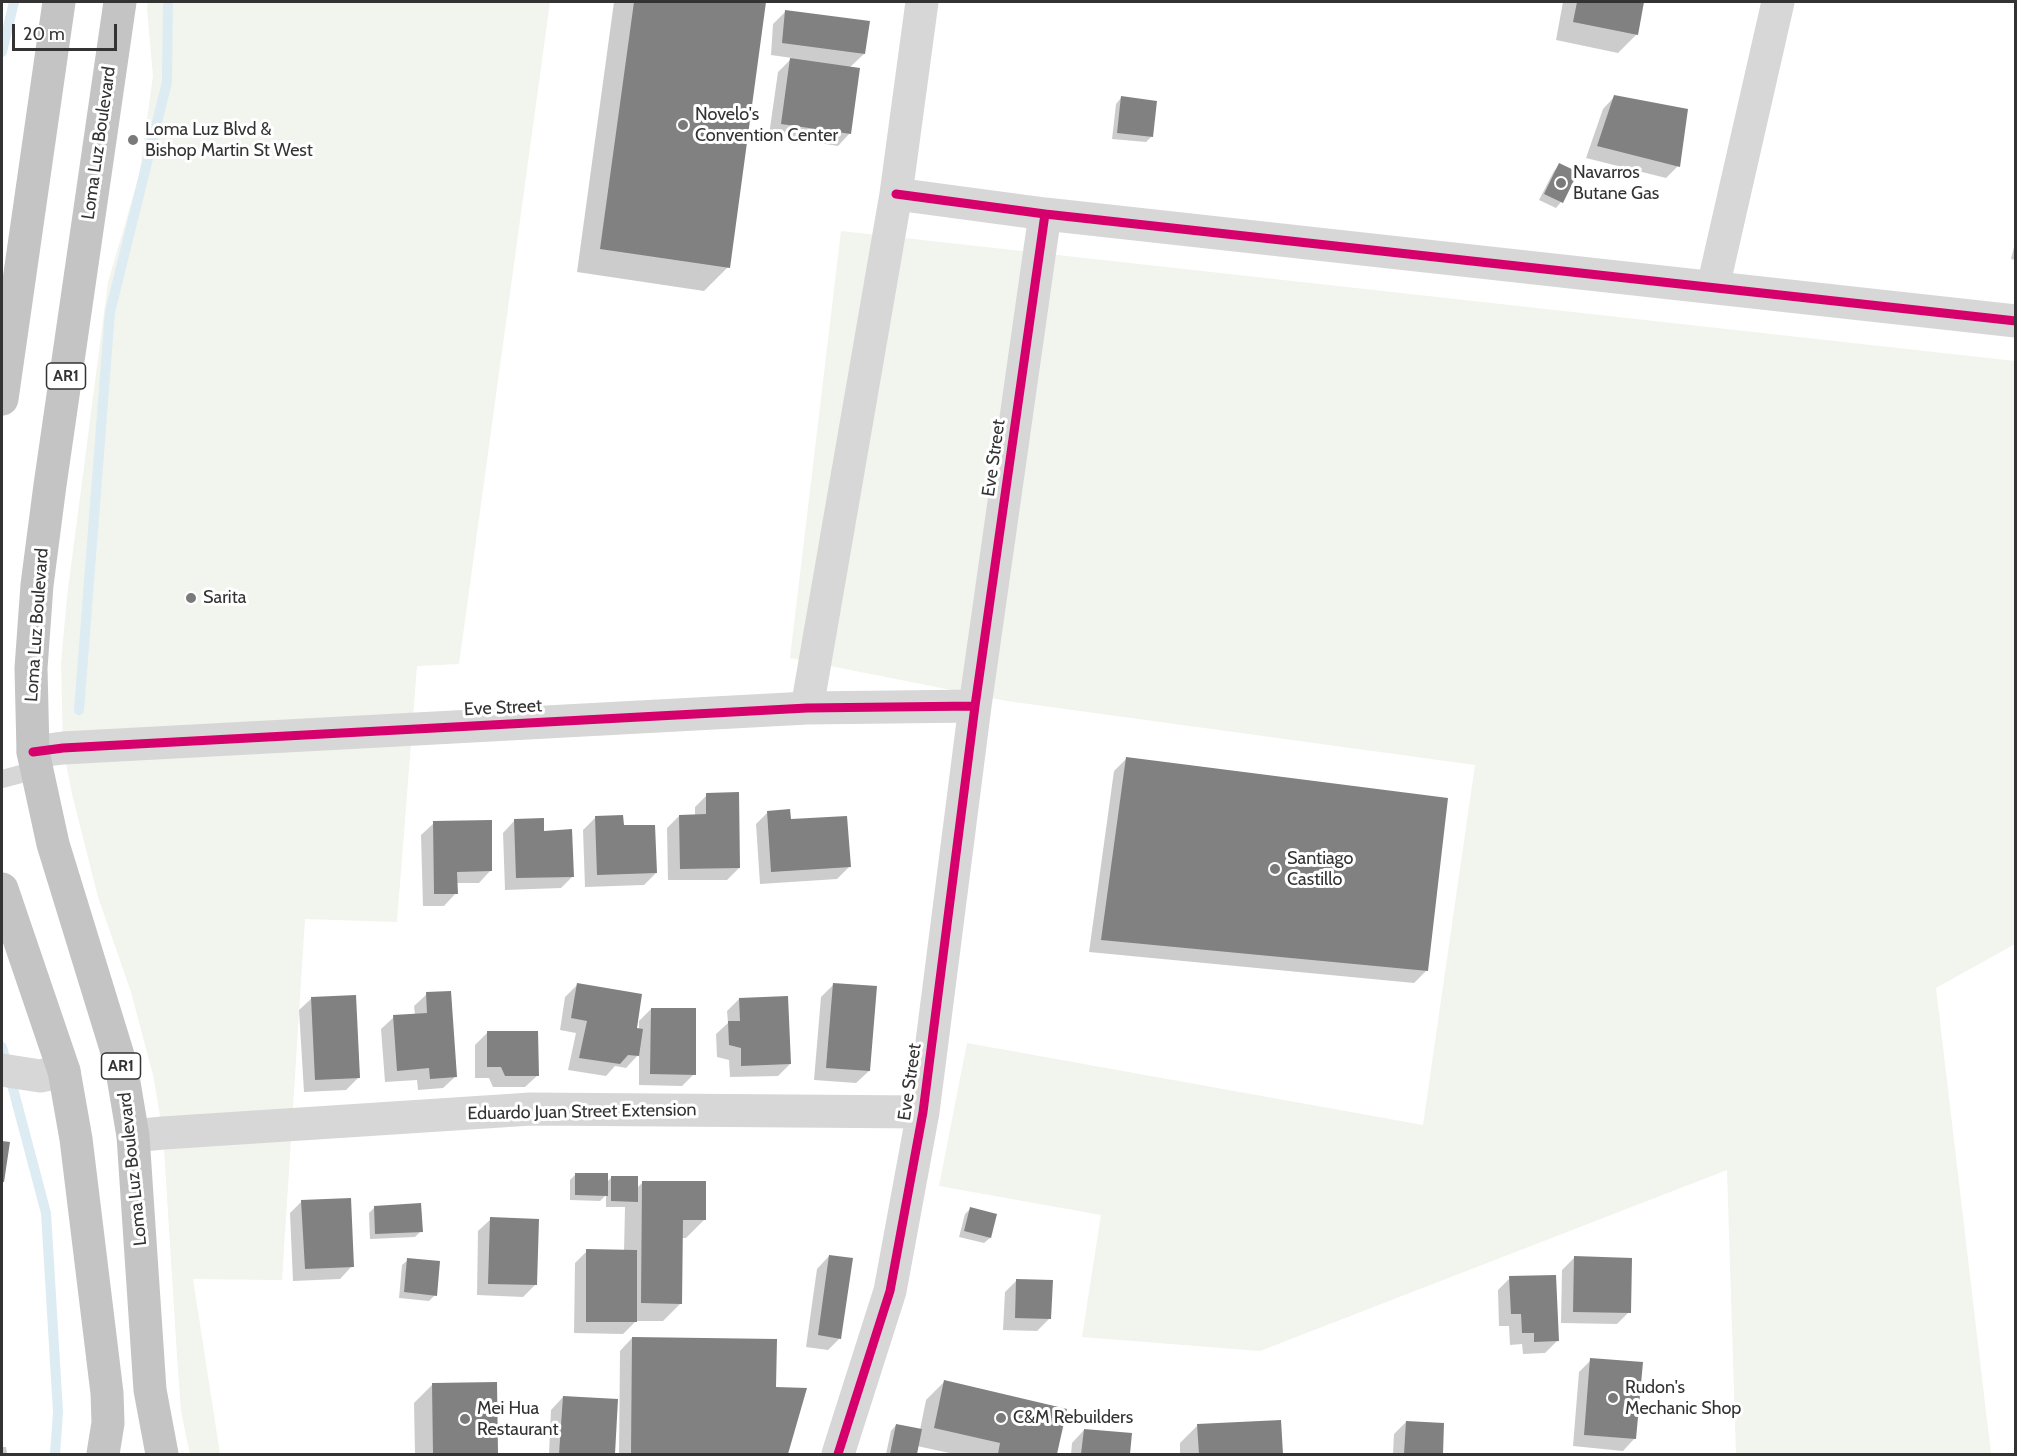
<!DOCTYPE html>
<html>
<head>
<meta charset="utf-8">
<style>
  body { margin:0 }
  #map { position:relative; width:2017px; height:1456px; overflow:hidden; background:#fff; font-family:Cabin,sans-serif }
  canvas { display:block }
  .frame { position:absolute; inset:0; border:3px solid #333; pointer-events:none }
  .scale { position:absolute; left:12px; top:24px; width:105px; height:27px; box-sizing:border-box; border:3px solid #333; border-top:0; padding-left:8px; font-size:18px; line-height:21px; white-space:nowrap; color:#333; -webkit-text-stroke:4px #fff; paint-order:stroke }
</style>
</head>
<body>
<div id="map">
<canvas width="2017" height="1456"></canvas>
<div class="frame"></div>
<div class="scale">20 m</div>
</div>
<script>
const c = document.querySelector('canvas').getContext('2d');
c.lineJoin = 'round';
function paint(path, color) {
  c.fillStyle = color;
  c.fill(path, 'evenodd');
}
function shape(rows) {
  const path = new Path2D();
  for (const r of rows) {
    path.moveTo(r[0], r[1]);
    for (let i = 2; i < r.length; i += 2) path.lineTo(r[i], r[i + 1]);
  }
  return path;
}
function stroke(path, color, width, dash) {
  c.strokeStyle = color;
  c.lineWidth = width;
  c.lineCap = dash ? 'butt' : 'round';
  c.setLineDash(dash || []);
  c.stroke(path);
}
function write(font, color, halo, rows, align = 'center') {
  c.font = font + ' Cabin,sans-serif';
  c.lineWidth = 6;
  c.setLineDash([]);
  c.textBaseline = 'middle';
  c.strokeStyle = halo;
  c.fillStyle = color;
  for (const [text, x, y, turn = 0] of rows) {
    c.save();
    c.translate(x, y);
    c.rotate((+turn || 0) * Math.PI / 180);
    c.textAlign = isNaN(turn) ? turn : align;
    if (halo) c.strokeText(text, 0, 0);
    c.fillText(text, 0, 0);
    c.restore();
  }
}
const green = shape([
  [148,2,550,2,459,664,417,666,397,922,305,919,282,1280,193,1279,220,1454,190,1454,189,1450,181,1411,177,1356,163,1133,153,1075,131,992,98,897,72,794,63,748,61,663,67,597,108,282,139,176,153,76,147,9],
  [841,231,2015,361,2015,944,1936,988,1991,1454,1736,1454,1727,1170,1260,1351,1082,1337,1101,1215,939,1186,967,1043,1423,1125,1475,765,1007,701,790,658]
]);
const shadow = shape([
  [614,2,765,2,728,267,704,291,577,272],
  [1563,2,1643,2,1636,35,1618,53,1556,40],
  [785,12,864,54,849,68,850,133,838,146,769,135,778,72,792,58,771,55,773,24],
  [1615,96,1678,166,1666,178,1586,158,1603,109],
  [1121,98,1151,137,1146,142,1112,139,1116,104],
  [1559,165,1561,202,1556,208,1539,200,1554,171],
  [2016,239,2016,260,2011,259],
  [1126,759,1426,971,1414,983,1089,952,1114,771],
  [707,795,739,868,727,880,668,880,667,828,679,816,695,816,695,807],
  [768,812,789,821,849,867,837,879,760,884,756,824],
  [595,818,623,827,656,873,644,885,585,887,583,830],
  [515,820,543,832,573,876,561,888,505,890,503,833],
  [434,823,491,870,479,883,456,883,456,893,444,906,423,906,421,835],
  [577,985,636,1029,639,1030,639,1021,651,1009,694,1074,682,1086,639,1085,639,1054,626,1068,615,1066,606,1076,568,1070,576,1033,560,1030,565,997],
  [833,985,869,1071,856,1083,814,1080,821,997],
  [427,994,456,1076,443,1088,418,1090,417,1080,385,1082,381,1029,394,1017,415,1015,414,1006],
  [312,998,358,1078,346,1090,304,1092,299,1010],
  [739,999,790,1064,778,1076,730,1077,729,1060,717,1057,716,1034,728,1023,727,1011],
  [487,1033,538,1075,525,1087,493,1087,489,1078,475,1078,475,1045],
  [2,1143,8,1144,2,1183],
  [576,1174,606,1183,612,1177,636,1189,643,1182,704,1220,686,1238,681,1238,681,1303,663,1321,636,1321,623,1334,574,1333,575,1263,587,1251,624,1251,625,1207,606,1207,606,1195,600,1201,570,1200,570,1180],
  [302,1201,352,1266,340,1279,293,1281,290,1213],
  [374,1208,421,1231,415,1237,370,1239,369,1213],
  [970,1209,990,1238,984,1243,959,1237,965,1214],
  [491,1219,536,1284,523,1297,477,1295,478,1231],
  [829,1256,840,1338,828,1350,806,1347,817,1269],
  [1574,1258,1629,1312,1617,1324,1561,1323,1562,1270],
  [408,1260,435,1295,429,1301,399,1298,402,1265],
  [1510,1278,1557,1341,1545,1353,1523,1354,1522,1344,1510,1345,1509,1326,1499,1326,1498,1290],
  [1017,1280,1049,1319,1037,1331,1003,1330,1005,1292],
  [632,1338,775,1389,805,1389,786,1454,619,1454,620,1351],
  [1591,1360,1635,1438,1623,1451,1573,1446,1579,1372],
  [944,1382,1066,1410,1056,1454,954,1454,917,1446,916,1454,886,1454,891,1431,896,1425,920,1430,926,1400],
  [496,1383,497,1454,415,1454,414,1403,433,1384],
  [563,1397,616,1400,613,1454,549,1454,551,1410],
  [1279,1422,1281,1454,1180,1454,1180,1443,1198,1425],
  [1406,1422,1443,1425,1441,1454,1393,1454,1394,1434],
  [1084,1430,1130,1435,1128,1454,1071,1454,1072,1443],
  [2,1447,6,1447,7,1454,2,1454]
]);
const stream = shape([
  [2,52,14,2],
  [79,710,110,312,167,82,168,2],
  [2,1047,46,1213,58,1412,55,1454]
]);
const building = shape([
  [634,2,766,2,730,268,600,249],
  [1577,2,1644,2,1638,35,1573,22],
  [785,10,870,21,865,54,782,43],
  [790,58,860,68,851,134,781,124],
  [1614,95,1688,109,1680,167,1597,146],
  [1121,96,1157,101,1153,137,1117,133],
  [1559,163,1578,172,1563,203,1544,194],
  [1126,757,1448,798,1428,971,1101,940],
  [739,792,740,868,680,869,679,815,706,814,706,793],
  [790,809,791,819,847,816,851,867,771,872,767,811],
  [623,815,624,825,655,825,657,873,597,875,595,816],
  [544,818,544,831,572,829,574,877,516,878,514,819],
  [492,820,492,871,457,872,458,894,434,894,433,821],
  [577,983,642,994,637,1028,643,1029,639,1056,628,1055,620,1064,579,1058,587,1021,571,1018],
  [833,983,877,986,870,1071,826,1068],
  [451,991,457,1077,430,1079,429,1068,397,1071,393,1015,427,1013,426,992],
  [356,995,360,1078,315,1080,311,997],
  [788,996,791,1064,741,1066,741,1048,729,1045,728,1021,740,1021,739,998],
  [651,1008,696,1008,696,1075,650,1074],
  [487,1031,538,1031,539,1076,505,1076,501,1067,487,1067],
  [2,1141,10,1142,4,1182,2,1182],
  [575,1173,608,1173,608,1196,575,1195],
  [611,1176,638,1176,638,1202,611,1201],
  [642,1181,706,1181,706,1220,683,1220,682,1304,641,1303],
  [351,1198,354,1267,305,1269,301,1200],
  [421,1203,423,1232,375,1234,374,1206],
  [970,1207,997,1214,991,1238,964,1231],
  [490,1217,539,1219,537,1285,488,1284],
  [586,1249,637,1250,637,1322,586,1322],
  [829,1255,853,1258,841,1339,818,1335],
  [1574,1256,1632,1258,1631,1313,1573,1312],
  [407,1258,440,1261,437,1296,404,1292],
  [1556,1275,1559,1341,1534,1342,1534,1333,1522,1333,1521,1314,1511,1314,1509,1276],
  [1016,1279,1053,1280,1051,1319,1015,1318],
  [632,1337,777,1339,776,1387,807,1388,788,1454,631,1454],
  [1590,1358,1643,1362,1636,1439,1584,1435],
  [944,1380,1067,1409,1057,1454,998,1454,1000,1443,934,1428],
  [497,1382,498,1454,433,1454,432,1383],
  [563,1396,618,1399,615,1454,559,1454],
  [1281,1420,1283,1454,1199,1454,1197,1424],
  [1406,1421,1444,1423,1443,1454,1404,1454],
  [896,1424,922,1429,917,1454,890,1454],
  [1084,1429,1132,1433,1130,1454,1081,1454]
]);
const lane = shape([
  [2,779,36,770]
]);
const street = shape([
  [896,194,1045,214,2016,321],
  [1713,287,1778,2],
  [807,708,896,194,922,2],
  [33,752,63,748,807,708,975,706],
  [2,1070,40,1076,64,1071],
  [133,1136,163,1133,531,1109,923,1112],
  [838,1454,890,1291,923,1112,975,706,1045,214]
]);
const highway = shape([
  [120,2,50,485,37,585,31,668,33,752,53,844,121,1065,133,1136,150,1390,162,1454],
  [2,399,59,2],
  [2,889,64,1071,76,1139,107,1393,108,1423,103,1454]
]);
const cycleway = shape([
  [896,194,1045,214,2016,321],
  [33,752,63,748,807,708,975,706],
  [838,1454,890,1291,923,1112,975,706,1045,214]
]);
const markers = [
  [683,125,6,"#7a7a7a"],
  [133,140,6,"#7a7a7a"],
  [1561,183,6,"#7a7a7a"],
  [191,598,6,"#7a7a7a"],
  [1275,869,6,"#7a7a7a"],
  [1613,1398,6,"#7a7a7a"],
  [1001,1418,6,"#7a7a7a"],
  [465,1419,6,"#7a7a7a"]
];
const shields = [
  [66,376,39],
  [121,1066,39]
];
const shieldNames = [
  ["AR1",66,376],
  ["AR1",121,1066]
];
const poiNames = [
  ["Novelo's",695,115],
  ["Convention Center",695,136],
  ["Loma Luz Blvd &",145,130],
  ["Bishop Martin St West",145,151],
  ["Navarros",1573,173],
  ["Butane Gas",1573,194],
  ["Sarita",203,598],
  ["Santiago",1287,859],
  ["Castillo",1287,880],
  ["Rudon's",1625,1388],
  ["Mechanic Shop",1625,1409],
  ["Mei Hua",477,1409],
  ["Restaurant",477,1430],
  ["C&M Rebuilders",1013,1418]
];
const streetNames = [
  ["Loma Luz Boulevard",99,143,-82],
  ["Eve Street",994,458,-82],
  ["Loma Luz Boulevard",37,625,-86],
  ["Eve Street",503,708,-3],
  ["Eve Street",910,1082,-82],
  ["Eduardo Juan Street Extension",582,1112,-1],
  ["Loma Luz Boulevard",133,1169,-96]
];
paint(green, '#f1f5ed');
paint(shadow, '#0003');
stroke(stream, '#ddebf3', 10);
paint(building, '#818181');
stroke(lane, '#d7d7d7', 18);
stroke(street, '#d7d7d7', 33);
stroke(highway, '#c4c4c4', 33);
stroke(cycleway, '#d6006c', 9);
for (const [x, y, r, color] of markers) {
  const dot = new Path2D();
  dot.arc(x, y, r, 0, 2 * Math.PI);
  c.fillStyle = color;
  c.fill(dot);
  stroke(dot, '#fff', 2);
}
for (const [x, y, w] of shields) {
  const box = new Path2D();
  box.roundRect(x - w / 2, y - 13, w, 26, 4.5);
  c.fillStyle = '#fff';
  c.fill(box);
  stroke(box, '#333', 1.5);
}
write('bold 16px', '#333', null, shieldNames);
write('18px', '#333', '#fff', poiNames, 'left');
write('18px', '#333', '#fff', streetNames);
</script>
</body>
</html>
